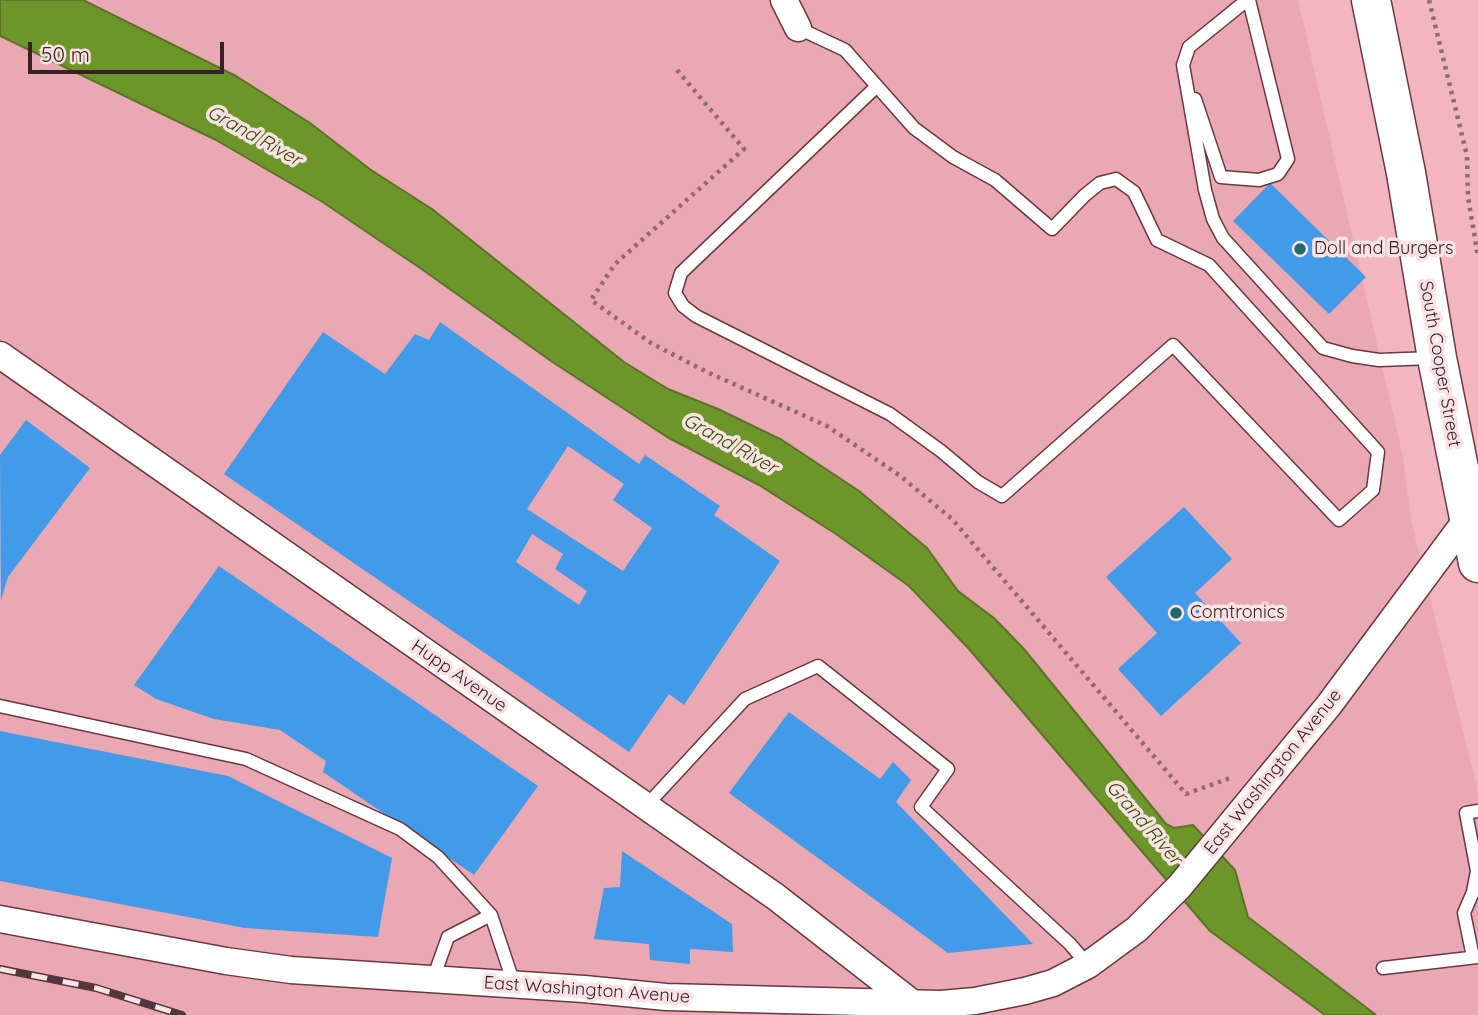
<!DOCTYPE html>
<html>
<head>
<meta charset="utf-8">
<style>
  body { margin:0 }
  #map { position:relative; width:1478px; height:1015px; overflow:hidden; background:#f2b6bf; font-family:Quicksand,sans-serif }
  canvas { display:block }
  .scale { position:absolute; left:28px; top:42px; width:196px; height:32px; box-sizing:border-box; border:4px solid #372125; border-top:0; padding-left:9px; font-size:21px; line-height:24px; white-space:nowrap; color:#372125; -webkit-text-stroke:5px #fbe2e5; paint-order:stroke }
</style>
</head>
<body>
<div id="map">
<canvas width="1478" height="1015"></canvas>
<div class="scale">50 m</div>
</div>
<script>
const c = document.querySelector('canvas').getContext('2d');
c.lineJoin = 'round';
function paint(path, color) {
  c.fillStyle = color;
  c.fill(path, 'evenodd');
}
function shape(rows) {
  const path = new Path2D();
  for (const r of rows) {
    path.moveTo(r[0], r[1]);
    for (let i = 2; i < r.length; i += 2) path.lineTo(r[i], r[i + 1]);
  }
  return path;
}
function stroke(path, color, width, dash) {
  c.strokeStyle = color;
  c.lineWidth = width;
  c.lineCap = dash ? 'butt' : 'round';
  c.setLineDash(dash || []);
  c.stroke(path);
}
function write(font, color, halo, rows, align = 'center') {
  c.font = font + ' Quicksand,sans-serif';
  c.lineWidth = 7;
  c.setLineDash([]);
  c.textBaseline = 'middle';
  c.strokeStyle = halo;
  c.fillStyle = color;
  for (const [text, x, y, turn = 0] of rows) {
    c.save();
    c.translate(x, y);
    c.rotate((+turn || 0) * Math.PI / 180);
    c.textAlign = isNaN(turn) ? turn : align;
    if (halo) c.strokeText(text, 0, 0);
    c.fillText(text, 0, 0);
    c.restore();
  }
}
const built = shape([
  [0,0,1298,0,1403,457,1411,520,1478,792,1478,1015,0,1015]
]);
const water = shape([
  [0,0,83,0,236,76,310,123,371,170,432,209,624,362,668,389,718,409,782,440,859,491,927,548,958,591,994,618,1024,649,1166,824,1174,828,1193,825,1235,870,1248,917,1376,1015,1325,1015,1210,931,969,649,909,586,836,534,759,485,667,437,551,361,423,270,321,201,216,140,0,36,0,0]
]);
const building = shape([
  [1270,183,1366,277,1329,314,1233,221],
  [440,322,639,464,645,455,720,506,714,515,780,561,684,705,669,694,629,752,224,474,323,332,385,374,415,334,429,340],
  [568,446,624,484,613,500,652,528,623,571,527,509],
  [532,534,563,554,555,569,587,591,579,605,516,562],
  [26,420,90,468,8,577,1,600,0,455],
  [1184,507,1232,559,1195,593,1241,643,1161,716,1118,669,1157,633,1106,577],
  [219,566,538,786,474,875,323,772,326,761,280,730,214,719,156,699,134,685],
  [789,712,880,779,893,762,911,780,896,802,1033,944,948,953,729,793],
  [0,731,228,776,392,858,378,937,245,928,0,881],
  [622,851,732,924,733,952,690,949,690,964,650,960,649,944,594,939,604,888,620,887]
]);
const path = shape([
  [1429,0,1467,156,1468,197,1478,257],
  [677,70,744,149,615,264,591,300,651,343,707,372,827,426,899,475,952,519,1186,794,1230,778]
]);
const service = shape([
  [1247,0,1189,47,1183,65,1205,190,1213,219,1223,238,1323,348,1352,356,1379,360,1433,358],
  [798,28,845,50,914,128,953,157,995,180,1052,229,1085,195,1100,183,1116,179,1134,192,1157,240,1209,265,1378,452,1373,490,1339,520,1173,345,1002,496,978,482,941,451,890,414,696,316,683,306,675,293,681,273,876,87],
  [1195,99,1221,177,1259,180,1278,174,1288,159,1249,0],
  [0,706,246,759,400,829,438,857,491,915,514,984],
  [646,806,745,699,818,666,948,769,921,807,1070,944,1088,965],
  [1473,957,1464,913,1473,892,1477,871,1466,813,1478,811],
  [1383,968,1478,957],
  [433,979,448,937,491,915]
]);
const minor = shape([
  [784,0,798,28],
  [0,355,776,897,912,1003],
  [0,919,226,961,291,970,584,989,666,997,941,1004,975,1001,1025,991,1053,983,1088,965,1137,929,1179,887,1329,705,1468,518]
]);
const primary = shape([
  [1371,0,1406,173,1437,358,1478,563]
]);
const rail = shape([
  [0,969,96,988,182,1015]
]);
const markers = [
  [1300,249,7,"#216b66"],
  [1176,613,7,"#216b66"]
];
const poiNames = [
  ["Doll and Burgers",1314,249],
  ["Comtronics",1190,613]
];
const streetNames = [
  ["South Cooper Street",1440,364,80],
  ["Hupp Avenue",459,676,35],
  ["East Washington Avenue",1273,772,-51],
  ["East Washington Avenue",587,990,4]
];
const waterNames = [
  ["Grand River",254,136,29],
  ["Grand River",730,444,29],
  ["Grand River",1144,823,49]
];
paint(built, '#eaa8b2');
paint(water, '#6c962a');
stroke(water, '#5c7328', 2);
paint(building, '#429ae8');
stroke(service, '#693841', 15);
stroke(minor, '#693841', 29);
stroke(primary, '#693841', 41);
stroke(path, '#926a70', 4.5, [3.5, 5]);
stroke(service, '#fff', 12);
stroke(minor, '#fff', 26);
stroke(primary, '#fff', 38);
stroke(rail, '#52363b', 8);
stroke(rail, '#fbe2e5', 5, [16]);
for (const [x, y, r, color] of markers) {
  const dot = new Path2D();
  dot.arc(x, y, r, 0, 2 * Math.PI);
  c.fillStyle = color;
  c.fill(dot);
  stroke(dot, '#fbe2e5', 2.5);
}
write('18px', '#372125', '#fbe2e5', poiNames, 'left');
write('18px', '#372125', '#fbe2e5', streetNames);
write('italic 19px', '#334e00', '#fbe2e5', waterNames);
</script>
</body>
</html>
